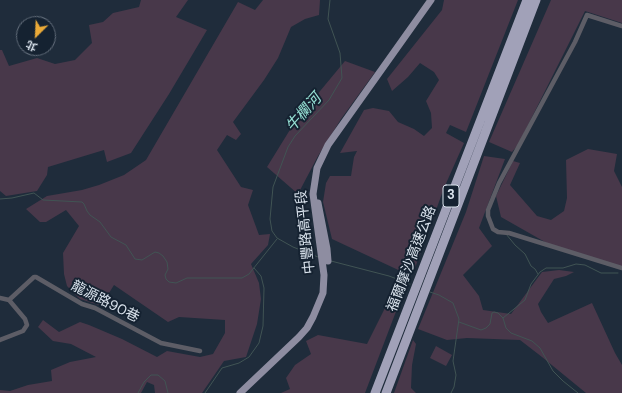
<!DOCTYPE html>
<html>
<head>
<meta charset="utf-8">
<style>
  body { margin:0 }
  #map { position:relative; width:622px; height:393px; overflow:hidden; background:#1f2c3b; font-family:"DM Sans","Noto Sans TC",sans-serif }
  canvas { display:block }
  .north { position:absolute; left:16px; top:16px; width:40px; height:40px; box-sizing:border-box; background:#152231; border:1px solid #646f7c; border-radius:50%; rotate:204deg; font-size:11px; font-weight:700; line-height:16px; text-align:center; color:#dae3ed }
  .north::after { content:''; display:block; margin:auto; width:14px; height:18px; background:#eaaa38; clip-path:polygon(50% 0,100% 100%,50% 72%,0 100%) }
</style>
</head>
<body>
<div id="map">
<canvas width="622" height="393"></canvas>
<div class="north">北</div>
</div>
<script>
const c = document.querySelector('canvas').getContext('2d');
c.lineJoin = 'round';
function paint(path, color) {
  c.fillStyle = color;
  c.fill(path, 'evenodd');
}
function shape(rows) {
  const path = new Path2D();
  for (const r of rows) {
    path.moveTo(r[0], r[1]);
    for (let i = 2; i < r.length; i += 2) path.lineTo(r[i], r[i + 1]);
  }
  return path;
}
function stroke(path, color, width, dash) {
  c.strokeStyle = color;
  c.lineWidth = width;
  c.lineCap = dash ? 'butt' : 'round';
  c.setLineDash(dash || []);
  c.stroke(path);
}
function write(font, color, halo, rows, align = 'center') {
  c.font = font + ' "DM Sans","Noto Sans TC",sans-serif';
  c.lineWidth = 4;
  c.setLineDash([]);
  c.textBaseline = 'middle';
  c.strokeStyle = halo;
  c.fillStyle = color;
  for (const [text, x, y, turn = 0] of rows) {
    c.save();
    c.translate(x, y);
    c.rotate((+turn || 0) * Math.PI / 180);
    c.textAlign = isNaN(turn) ? turn : align;
    if (halo) c.strokeText(text, 0, 0);
    c.fillText(text, 0, 0);
    c.restore();
  }
}
const green = shape([
  [141,0,188,0,176,17,207,30,169,94,131,153,107,162,104,150,48,167,47,175,37,191,6,196,0,191,0,50,2,50,9,66,37,58,55,64,75,60,92,43,89,25,103,22,113,13,139,7],
  [263,0,320,0,319,15,305,19,291,27,278,58,264,80,233,122,241,134,236,140,227,135,217,150,241,187,253,190,248,205,259,235,270,234,268,245,251,264,259,283,261,299,257,324,246,357,224,361,202,393,155,393,154,385,147,382,141,393,0,393,0,390,10,391,28,385,52,381,51,370,70,362,96,357,71,344,53,341,38,327,43,320,59,332,80,322,89,325,122,339,157,357,167,351,200,357,213,354,225,333,225,320,179,317,168,322,114,285,109,293,116,307,105,307,80,299,67,286,64,274,63,253,79,226,66,210,46,222,40,222,26,209,47,196,82,190,99,185,124,175,146,160,238,2,255,10],
  [444,0,518,0,466,132,450,125,446,133,464,143,444,188,415,268,409,275,332,239,323,202,326,183,330,176,351,176,354,157,357,151,340,153,364,110,373,108,389,111,398,122,414,129,424,136,432,128,431,113,426,101,439,80,434,72,420,63,408,77,392,91,387,79,442,10],
  [551,0,622,0,622,23,585,11,518,145,512,152,489,142],
  [345,61,375,72,341,119,318,156,298,194,267,167,296,120],
  [588,149,617,154,614,171,622,187,622,268,552,246,501,217,496,196,513,161,520,163,510,185,537,216,551,220,564,211,567,198,566,160],
  [484,156,505,159,479,228,492,246,463,275,479,296,483,310,511,314,542,272,559,270,574,272,566,276,554,279,538,304,541,312,548,323,592,303,615,353,622,365,622,393,586,393,542,357,520,340,467,338,447,340,418,329,466,212],
  [396,288,400,301,365,393,281,393,290,389,286,378,295,365,311,354,306,341,318,335,367,344,389,300],
  [413,340,416,344,412,365,411,388,416,393,394,393],
  [436,346,452,355,446,366,430,358]
]);
const stream = shape([
  [0,199,12,198,34,193,43,200,82,202,84,204,87,211,90,215,100,222,111,237,126,245,135,259,142,260,155,252,159,253,163,256,167,262,168,269,165,275,166,279,169,282,176,283,187,278,242,278,249,274,277,239],
  [506,234,515,245,525,254,531,266,535,269,538,274],
  [318,257,293,247,277,238,272,231,270,219,273,187,288,147,295,136,329,100,342,78,340,53,328,19,330,0],
  [331,261,389,276,410,284],
  [430,292,439,295,453,303,459,319,453,361,456,375,454,387,451,393],
  [503,318,525,300,531,284,540,272,546,268,563,268,576,264,585,265,601,273,618,273],
  [459,322,481,330,486,328,490,324,492,313,494,312,498,313,503,318,506,328,511,333,532,341,540,348,553,371,563,381,578,393],
  [138,393,144,382,151,375,158,375,165,381,168,393],
  [205,393,222,368,239,363,249,357,259,343,263,326,264,288,261,276,254,268]
]);
const minor = shape([
  [622,26,587,15,575,42,499,183,488,210,488,216,493,229,498,232,509,233,622,268],
  [0,298,9,300,25,319,27,325,23,331,0,340],
  [9,300,34,277,36,277,82,304,95,308,161,343,200,351]
]);
const primary = shape([
  [318,203,327,249,328,261],
  [240,393,299,337,307,328,313,317,323,293,324,275,313,194,317,168,328,145,431,0]
]);
const motorway = shape([
  [375,393,527,0],
  [386,393,536,0]
]);
const shields = [
  [451,196,16]
];
const shieldNames = [
  ["3",451,196]
];
const streetNames = [
  ["中豐路高平段",306,232,-96],
  ["福爾摩沙高速公路",412,259,-69],
  ["龍源路90巷",105,302,27]
];
const waterNames = [
  ["牛欄河",304,113,-49]
];
paint(green, '#48384a');
stroke(stream, '#415454', 1);
stroke(minor, '#5d5d66', 4.5);
stroke(primary, '#8e8da1', 7);
stroke(motorway, '#a1a1b8', 9);
for (const [x, y, w] of shields) {
  const box = new Path2D();
  box.roundRect(x - w / 2, y - 11, w, 22, 3);
  c.fillStyle = '#152231';
  c.fill(box);
  stroke(box, '#dae3ed', 1);
}
write('bold 13px', '#dae3ed', null, shieldNames);
write('14px', '#dae3ed', '#152231', streetNames);
write('italic 15px', '#97e2d5', '#152231', waterNames);
</script>
</body>
</html>
